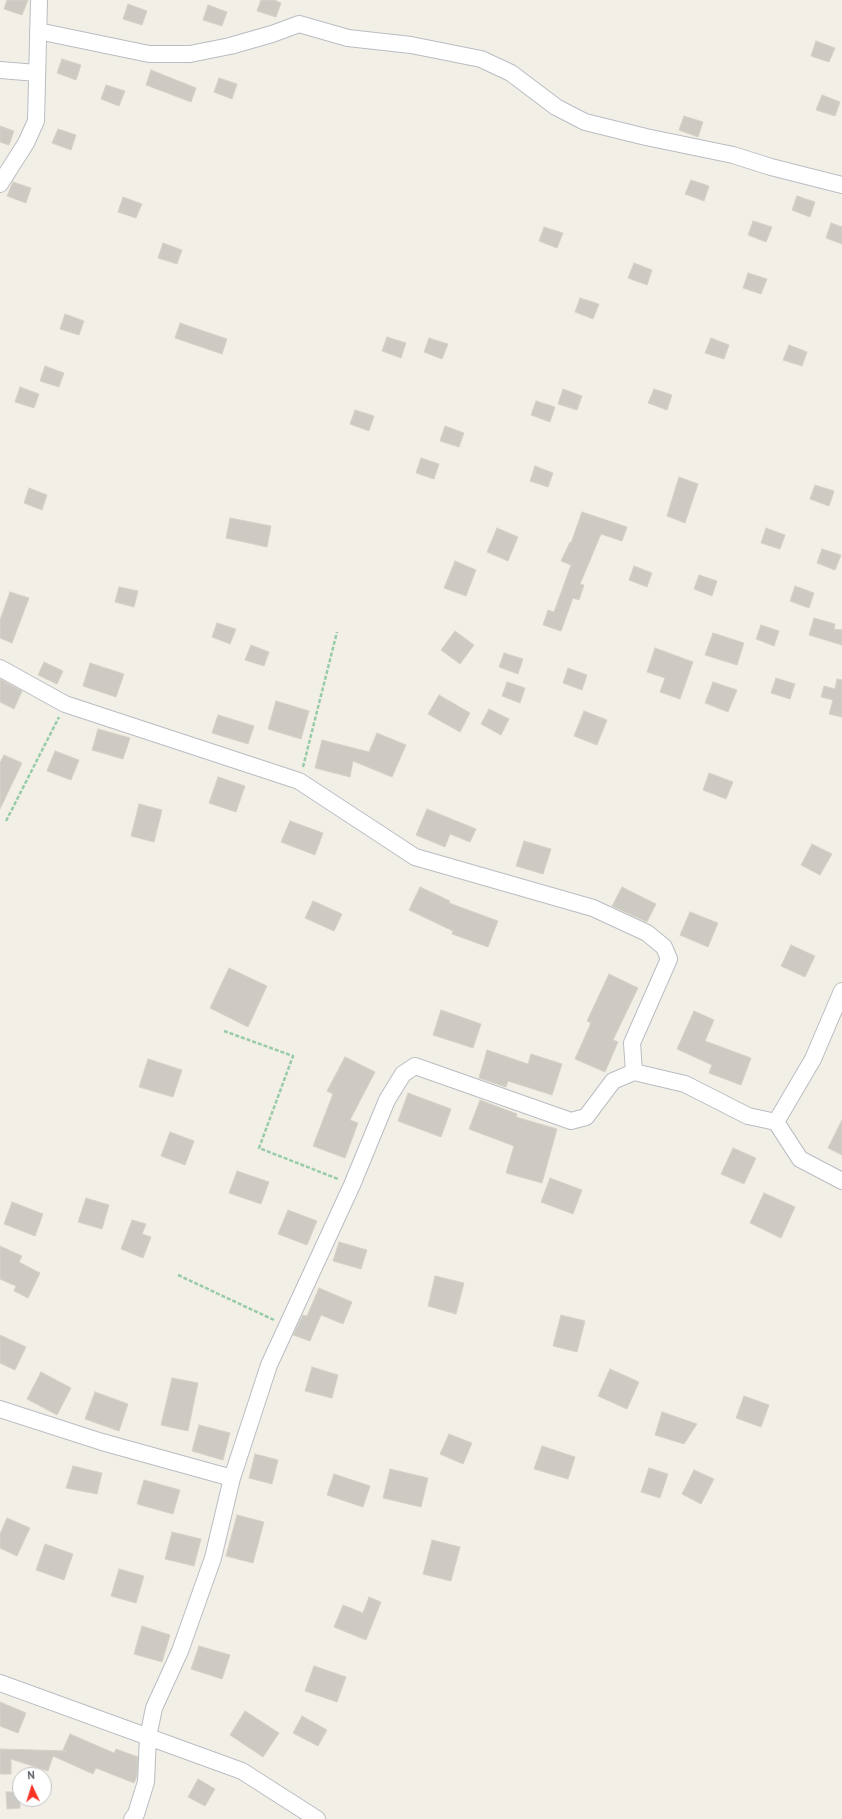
<!DOCTYPE html>
<html>
<head>
<meta charset="utf-8">
<style>
  body { margin:0 }
  #map { position:relative; width:842px; height:1819px; overflow:hidden; background:#f2efe7; font-family:Overpass,sans-serif }
  canvas { display:block }
  .north { position:absolute; left:12px; top:1767px; width:40px; height:40px; box-sizing:border-box; background:#fff; border:1px solid #bfc1c3; border-radius:50%; rotate:356deg; font-size:11px; font-weight:700; line-height:16px; text-align:center; color:#5e6369 }
  .north::after { content:''; display:block; margin:auto; width:14px; height:18px; background:#fa3425; clip-path:polygon(50% 0,100% 100%,50% 72%,0 100%) }
</style>
</head>
<body>
<div id="map">
<canvas width="842" height="1819"></canvas>
<div class="north">N</div>
</div>
<script>
const c = document.querySelector('canvas').getContext('2d');
c.lineJoin = 'round';
function paint(path, color) {
  c.fillStyle = color;
  c.fill(path, 'evenodd');
}
function shape(rows) {
  const path = new Path2D();
  for (const r of rows) {
    path.moveTo(r[0], r[1]);
    for (let i = 2; i < r.length; i += 2) path.lineTo(r[i], r[i + 1]);
  }
  return path;
}
function stroke(path, color, width, dash) {
  c.strokeStyle = color;
  c.lineWidth = width;
  c.lineCap = dash ? 'butt' : 'round';
  c.setLineDash(dash || []);
  c.stroke(path);
}
const building = shape([
  [7,0,28,0,22,15,4,9,7,0],
  [261,0,274,0,281,3,276,17,257,11,261,0],
  [128,4,147,11,142,25,123,19,128,4],
  [208,5,227,12,222,26,203,20,208,5],
  [816,41,835,48,829,62,811,56,816,41],
  [62,59,81,65,76,80,57,73,62,59],
  [151,70,196,88,191,102,146,85,151,70],
  [219,78,237,84,232,99,214,92,219,78],
  [106,85,125,91,119,106,101,99,106,85],
  [822,95,840,102,835,116,816,110,822,95],
  [684,116,703,122,698,137,679,130,684,116],
  [0,126,14,131,9,145,0,142,0,126],
  [58,129,76,135,71,150,52,143,58,129],
  [691,180,709,186,704,201,685,194,691,180],
  [13,182,31,188,26,203,7,196,13,182],
  [797,196,815,202,810,217,792,210,797,196],
  [123,197,142,204,136,218,118,212,123,197],
  [753,221,772,227,766,242,748,235,753,221],
  [831,223,842,227,842,244,826,238,831,223],
  [544,227,563,233,557,248,539,241,544,227],
  [163,243,182,250,177,264,158,258,163,243],
  [634,263,652,270,647,285,628,278,634,263],
  [748,273,767,279,761,294,743,288,748,273],
  [580,298,599,304,593,319,575,312,580,298],
  [65,314,84,321,79,335,60,329,65,314],
  [180,323,227,339,222,354,175,338,180,323],
  [387,337,406,343,401,358,382,351,387,337],
  [429,338,448,344,442,359,424,352,429,338],
  [711,338,729,345,724,359,705,353,711,338],
  [789,345,807,352,802,366,783,360,789,345],
  [45,366,64,373,59,387,40,381,45,366],
  [20,387,39,394,34,408,15,402,20,387],
  [563,389,582,396,577,410,558,404,563,389],
  [654,389,672,395,667,410,648,403,654,389],
  [536,401,555,407,550,422,531,415,536,401],
  [355,410,374,416,369,431,350,424,355,410],
  [445,426,464,433,459,447,440,441,445,426],
  [421,458,439,464,434,479,416,473,421,458],
  [535,466,553,473,548,487,530,481,535,466],
  [679,477,698,484,685,523,667,516,679,477],
  [815,485,834,491,829,506,810,499,815,485],
  [29,488,47,495,42,510,24,503,29,488],
  [582,512,627,527,622,541,601,534,580,584,584,585,579,600,573,598,561,631,543,625,548,610,554,612,571,565,561,561,570,542,571,543,582,512],
  [230,518,271,526,267,547,226,538,230,518],
  [497,528,518,537,508,561,487,552,497,528],
  [766,528,785,535,780,549,761,543,766,528],
  [822,549,841,555,835,570,817,563,822,549],
  [455,561,476,570,466,596,444,588,455,561],
  [634,566,652,573,647,587,629,580,634,566],
  [699,575,717,581,712,596,694,589,699,575],
  [795,586,814,593,809,608,790,601,795,586],
  [119,587,138,591,134,607,115,602,119,587],
  [10,592,29,598,12,643,0,638,0,620,10,592],
  [814,618,835,624,834,629,842,630,842,645,809,635,814,618],
  [217,623,236,629,230,644,212,637,217,623],
  [761,625,779,631,774,646,756,639,761,625],
  [455,631,474,645,460,664,441,650,455,631],
  [713,633,744,643,737,665,705,655,713,633],
  [251,645,269,652,264,666,245,660,251,645],
  [655,648,693,662,680,699,660,692,665,678,647,672,655,648],
  [504,653,523,659,518,674,499,667,504,653],
  [44,662,63,671,57,684,38,675,44,662],
  [90,663,124,674,116,697,83,686,90,663],
  [568,668,587,675,582,690,563,683,568,668],
  [776,678,795,684,790,699,771,693,776,678],
  [0,679,22,691,14,709,0,702,0,679],
  [837,679,842,680,842,717,829,714,833,700,821,697,824,686,835,689,837,679],
  [507,682,525,688,520,703,502,696,507,682],
  [713,682,737,690,728,712,705,703,713,682],
  [439,695,470,713,460,732,428,714,439,695],
  [276,701,309,711,301,739,268,729,276,701],
  [489,709,509,719,501,735,481,724,489,709],
  [584,711,607,720,597,745,574,736,584,711],
  [218,715,254,726,248,744,212,733,218,715],
  [98,729,130,738,123,759,92,750,98,729],
  [377,733,406,745,392,777,353,761,350,777,315,768,322,740,369,752,377,733],
  [55,751,79,760,71,780,47,771,55,751],
  [4,755,22,763,0,809,0,763,4,755],
  [709,773,733,782,726,799,703,790,709,773],
  [218,777,245,786,236,812,209,803,218,777],
  [139,804,162,810,154,842,131,836,139,804],
  [427,809,476,829,470,842,450,834,445,847,416,835,427,809],
  [290,821,323,833,315,855,281,842,290,821],
  [524,841,551,849,543,874,516,866,524,841],
  [812,844,832,854,820,875,801,865,812,844],
  [420,887,450,901,449,903,498,921,488,947,452,934,453,931,409,910,420,887],
  [622,887,656,904,647,922,612,906,622,887],
  [313,901,342,914,334,931,305,918,313,901],
  [690,912,718,923,708,947,680,935,690,912],
  [791,945,815,956,805,977,781,966,791,945],
  [229,968,267,986,248,1027,210,1008,229,968],
  [609,974,638,988,613,1040,618,1042,605,1072,575,1059,591,1023,587,1021,609,974],
  [441,1010,481,1024,473,1048,433,1035,441,1010],
  [694,1011,714,1020,705,1041,751,1058,741,1085,709,1073,712,1065,677,1049,694,1011],
  [487,1050,528,1064,531,1054,562,1064,552,1095,508,1081,506,1087,479,1078,487,1050],
  [345,1057,375,1072,350,1120,358,1123,345,1158,313,1146,333,1094,327,1091,345,1057],
  [148,1059,182,1070,173,1097,139,1087,148,1059],
  [408,1093,451,1109,441,1137,398,1121,408,1093],
  [480,1100,517,1114,516,1117,557,1129,542,1183,506,1173,514,1146,469,1129,480,1100],
  [842,1120,842,1155,828,1148,842,1120],
  [170,1132,194,1141,185,1165,161,1156,170,1132],
  [733,1148,756,1158,744,1184,721,1174,733,1148],
  [237,1171,269,1182,261,1204,229,1193,237,1171],
  [550,1178,582,1190,573,1214,541,1202,550,1178],
  [764,1193,795,1207,781,1238,750,1223,764,1193],
  [86,1198,109,1205,102,1229,78,1222,86,1198],
  [12,1202,43,1214,35,1236,4,1224,12,1202],
  [288,1210,317,1221,307,1245,278,1234,288,1210],
  [132,1220,146,1224,142,1234,151,1237,143,1258,121,1249,132,1220],
  [339,1242,367,1250,361,1269,333,1261,339,1242],
  [0,1246,22,1256,19,1262,40,1273,28,1298,14,1291,16,1286,0,1279,0,1246],
  [435,1276,464,1283,456,1314,428,1306,435,1276],
  [319,1288,352,1302,343,1324,321,1315,310,1341,293,1335,303,1315,307,1316,319,1288],
  [561,1315,585,1321,577,1352,553,1346,561,1315],
  [0,1335,26,1347,15,1370,0,1363,0,1335],
  [312,1367,338,1375,332,1398,305,1391,312,1367],
  [610,1369,639,1382,627,1409,598,1396,610,1369],
  [41,1372,71,1388,57,1415,27,1399,41,1372],
  [172,1378,198,1383,188,1431,161,1425,172,1378],
  [95,1392,128,1404,119,1431,85,1419,95,1392],
  [744,1396,769,1405,761,1427,736,1418,744,1396],
  [662,1412,697,1424,684,1444,655,1435,662,1412],
  [199,1425,230,1433,223,1460,192,1451,199,1425],
  [449,1434,472,1443,463,1464,440,1454,449,1434],
  [542,1446,575,1457,568,1479,534,1469,542,1446],
  [255,1454,278,1460,272,1484,249,1478,255,1454],
  [73,1466,102,1473,97,1494,66,1488,73,1466],
  [649,1468,668,1474,660,1498,641,1492,649,1468],
  [390,1469,428,1478,421,1507,383,1498,390,1469],
  [694,1470,714,1479,701,1504,682,1494,694,1470],
  [334,1474,370,1486,363,1507,327,1495,334,1474],
  [144,1480,180,1490,173,1514,137,1504,144,1480],
  [237,1515,264,1522,253,1563,226,1556,237,1515],
  [7,1518,30,1528,17,1556,0,1548,0,1534,7,1518],
  [172,1532,201,1539,194,1566,165,1559,172,1532],
  [432,1540,460,1547,451,1581,423,1574,432,1540],
  [45,1544,73,1554,64,1580,36,1570,45,1544],
  [119,1569,144,1576,136,1603,111,1596,119,1569],
  [369,1597,381,1602,366,1640,334,1627,343,1605,363,1613,369,1597],
  [142,1626,170,1635,162,1662,134,1654,142,1626],
  [199,1646,230,1655,222,1679,191,1669,199,1646],
  [314,1666,346,1677,337,1702,305,1691,314,1666],
  [0,1702,26,1713,18,1733,0,1726,0,1702],
  [245,1711,279,1733,263,1757,230,1735,245,1711],
  [302,1716,327,1730,318,1746,293,1733,302,1716],
  [70,1734,114,1753,116,1749,138,1757,137,1776,134,1783,96,1768,93,1774,53,1756,48,1771,11,1759,11,1774,0,1774,0,1749,67,1751,63,1750,70,1734],
  [198,1779,215,1789,205,1806,188,1797,198,1779],
  [6,1792,20,1792,20,1808,7,1809,6,1792]
]);
const path = shape([
  [303,767,337,632],
  [6,821,59,717],
  [224,1031,293,1056,259,1148,338,1179],
  [178,1275,274,1320]
]);
const minor = shape([
  [38,31,149,54,190,54,230,46,272,34,299,24,348,38,411,45,481,59,511,73,556,107,585,122,646,137,733,155,771,167,842,185],
  [0,70,37,73],
  [0,184,26,143,36,121,39,0],
  [0,668,65,704,299,781,415,857,593,908,647,933,664,947,669,959,632,1043,634,1072],
  [776,1122,800,1159,842,1181],
  [0,1409,102,1442,232,1478],
  [0,1683,242,1771,317,1819],
  [132,1819,136,1814,146,1782,148,1737,154,1708,180,1651,213,1558,232,1478,269,1365,352,1185,387,1100,403,1074,415,1066,571,1121,586,1117,613,1081,634,1072,685,1084,748,1116,776,1122,813,1059,842,991]
]);
paint(building, '#cdcac4');
stroke(building, '#d7d1c5', 1);
stroke(minor, '#b9bdc2', 18);
stroke(path, '#98cba7', 2.5, [4, 2]);
stroke(minor, '#fff', 16);
</script>
</body>
</html>
